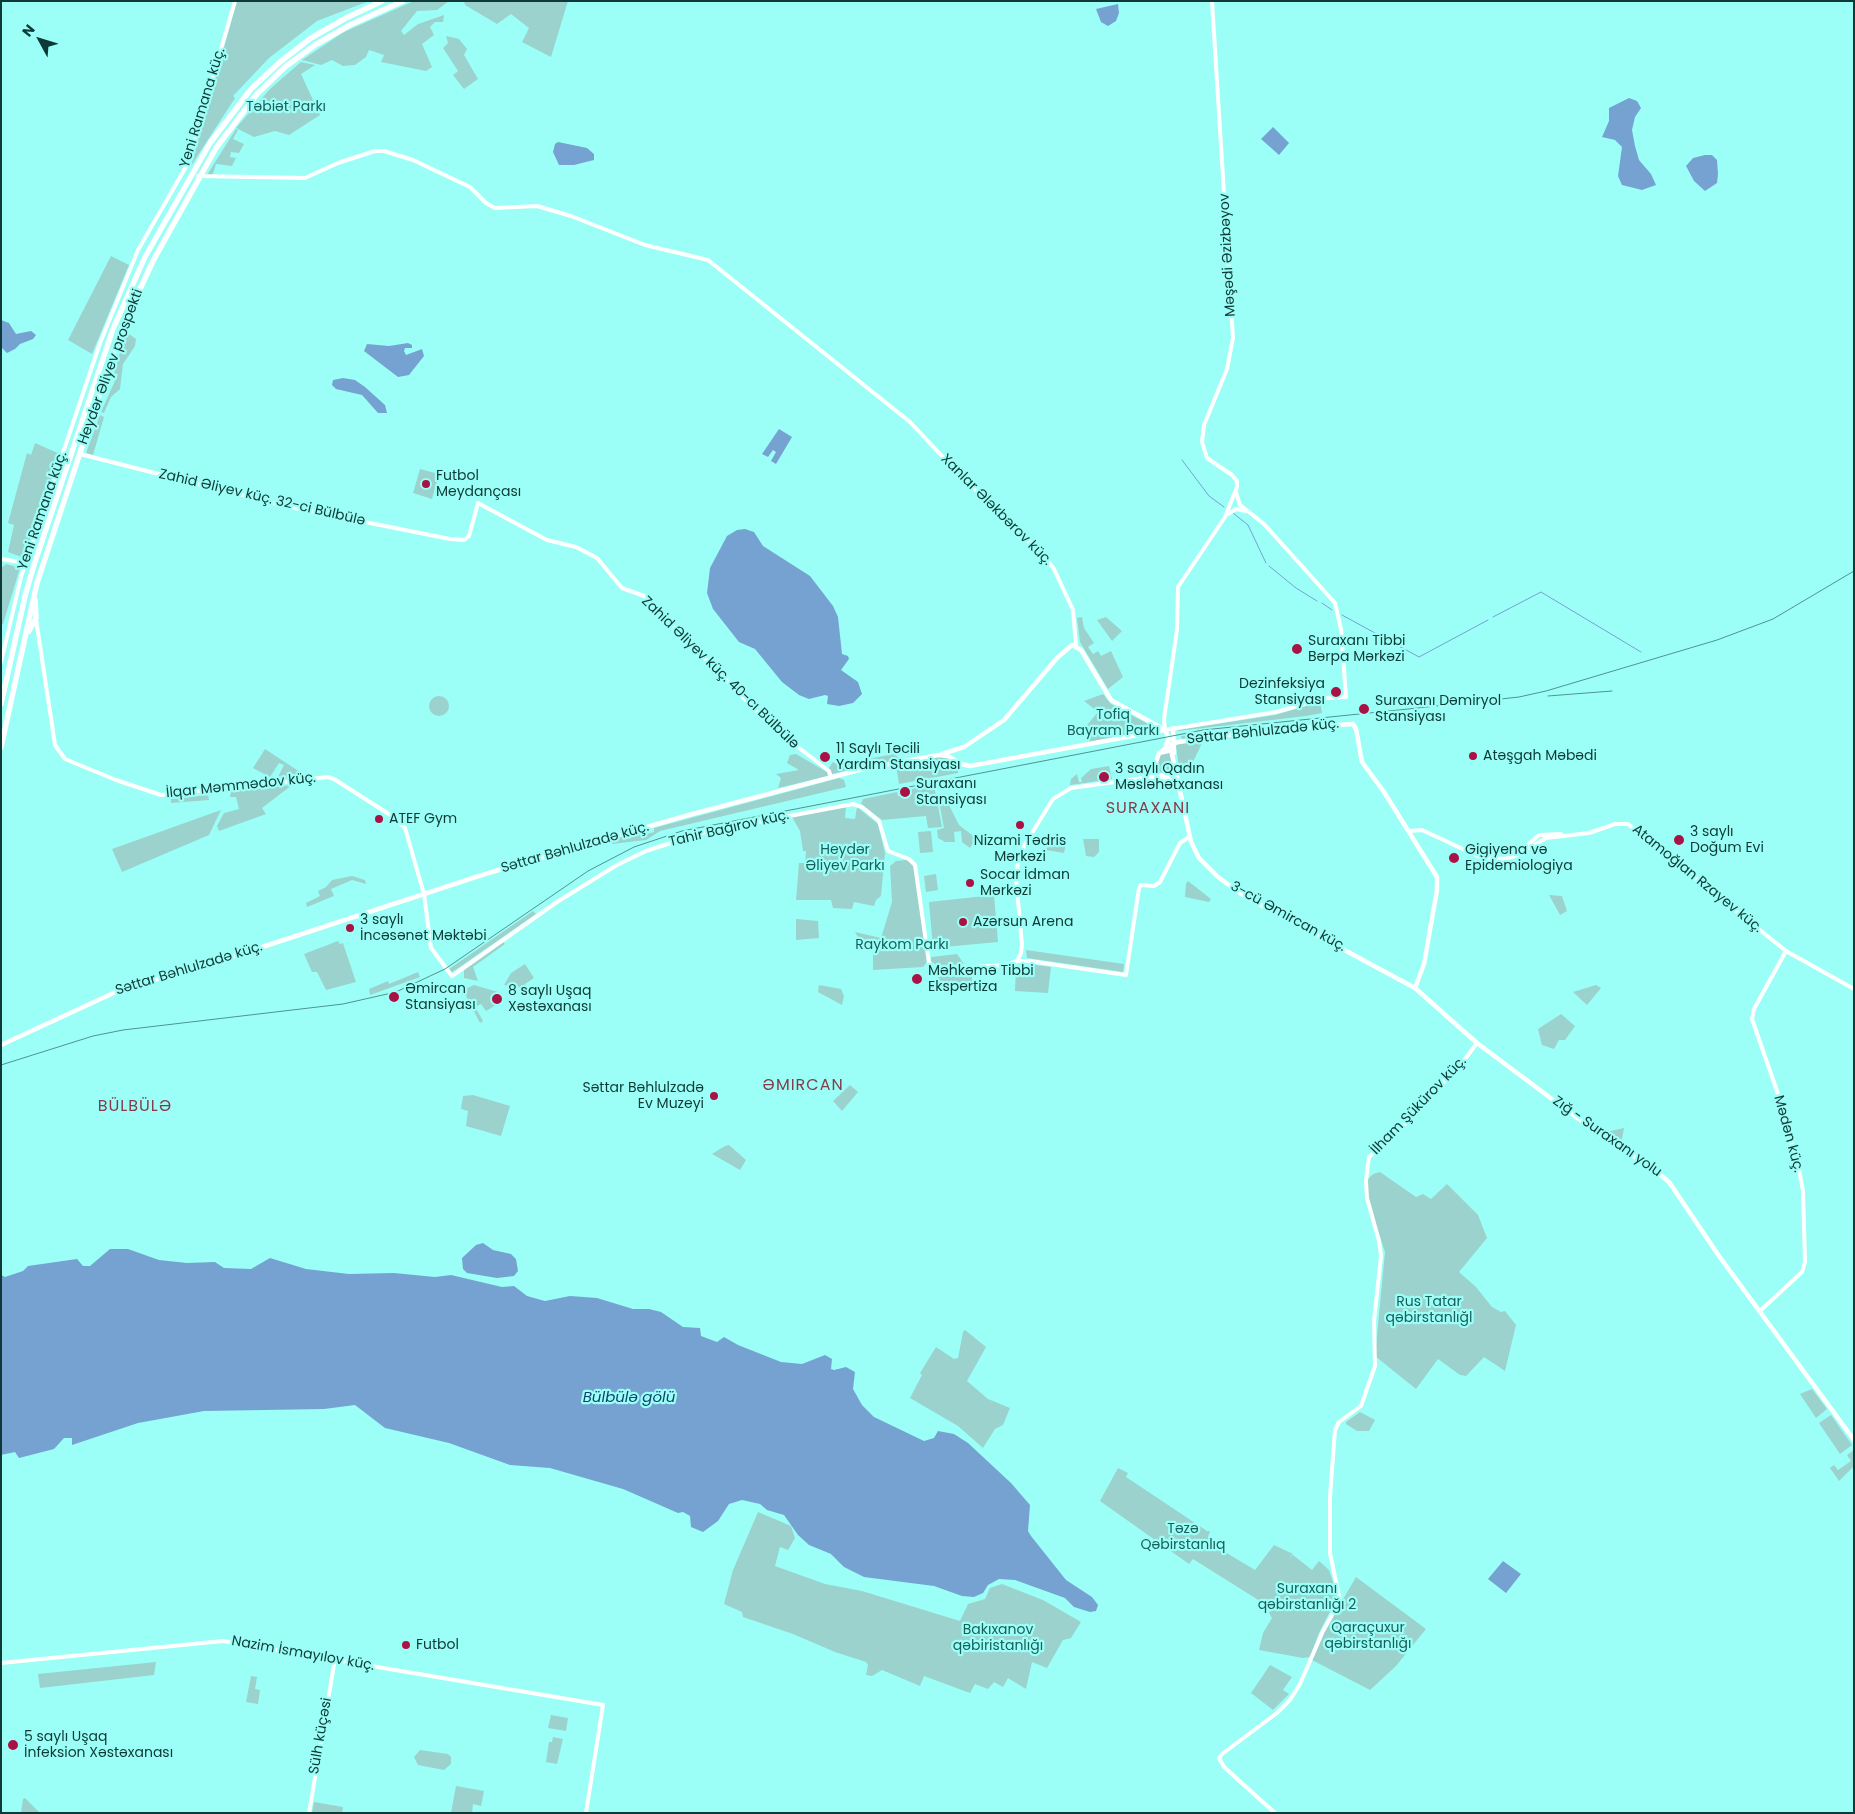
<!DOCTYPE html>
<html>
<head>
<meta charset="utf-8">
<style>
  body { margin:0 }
  #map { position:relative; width:1855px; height:1814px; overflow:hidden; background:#9bfff7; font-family:Poppins,sans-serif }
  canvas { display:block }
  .frame { position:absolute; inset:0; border:2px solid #0d3a37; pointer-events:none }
  .north { position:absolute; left:15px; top:15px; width:50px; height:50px; -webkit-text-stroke:4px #9bfff7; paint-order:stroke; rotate:309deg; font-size:14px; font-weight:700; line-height:20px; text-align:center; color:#0d3a37 }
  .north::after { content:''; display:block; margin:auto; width:18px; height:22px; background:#0d3a37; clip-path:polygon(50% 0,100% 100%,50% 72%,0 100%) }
</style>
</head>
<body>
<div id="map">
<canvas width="1855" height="1814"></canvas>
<div class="frame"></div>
<div class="north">N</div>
</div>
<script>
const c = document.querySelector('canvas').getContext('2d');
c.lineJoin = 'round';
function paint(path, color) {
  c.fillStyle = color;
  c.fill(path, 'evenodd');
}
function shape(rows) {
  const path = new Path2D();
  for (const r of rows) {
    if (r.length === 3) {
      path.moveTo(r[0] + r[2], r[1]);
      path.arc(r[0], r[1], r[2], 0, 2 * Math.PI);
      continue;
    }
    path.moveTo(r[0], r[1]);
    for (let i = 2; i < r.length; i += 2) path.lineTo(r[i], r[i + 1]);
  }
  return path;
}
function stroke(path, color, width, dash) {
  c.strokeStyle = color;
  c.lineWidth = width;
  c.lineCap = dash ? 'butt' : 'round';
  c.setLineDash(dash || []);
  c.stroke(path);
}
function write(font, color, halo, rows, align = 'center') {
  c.font = font + ' Poppins,sans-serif';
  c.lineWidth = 4.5;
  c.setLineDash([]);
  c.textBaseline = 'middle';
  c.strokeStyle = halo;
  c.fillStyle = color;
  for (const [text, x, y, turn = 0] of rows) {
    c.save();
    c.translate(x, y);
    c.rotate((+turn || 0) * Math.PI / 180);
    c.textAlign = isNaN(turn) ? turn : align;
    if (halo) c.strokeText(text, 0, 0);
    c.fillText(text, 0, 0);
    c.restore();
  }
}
const green = shape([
  [237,1,369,1,317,21,269,58,233,96,235,98,191,166],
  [414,1,449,1,437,10,417,11,401,31,404,35,418,24,444,15,443,22,435,22,430,27,434,35,422,44,432,67,426,71,381,62,384,55,369,50,366,57,355,65,343,66,332,60,321,65,302,60,344,32],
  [464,1,568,1,551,57,522,42,529,28,511,14,497,24,465,5],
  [446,36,459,39,467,49,464,55,478,79,464,89,453,75,458,71,443,48,448,43],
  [301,62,315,65,301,74,320,115,289,135,275,131,254,137,236,128,270,89],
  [236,129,238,130,233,139,244,144,239,153,231,152,230,157,236,158,232,166,216,164,212,177,205,178],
  [111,256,129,265,92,354,68,340],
  [126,332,136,339,135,346,123,364,120,389,111,397,104,413,101,412,118,374,114,373],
  [100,415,104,417,93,455,86,453],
  [35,443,60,454,24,558,8,552,14,525,8,523,27,453,31,455],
  [420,469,439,474,432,499,413,493],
  [6,564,20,568,3,624,1,624,1,568],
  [1082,617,1084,628,1094,643,1088,647,1093,654,1098,651,1101,656,1111,651,1123,677,1108,689,1080,642,1077,618],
  [1106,617,1122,631,1112,641,1097,620],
  [1103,694,1111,704,1150,725,1149,732,1090,743,1083,730,1098,712,1084,701],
  [439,706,10],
  [1320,702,1322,713,1306,716,1178,731,1178,730,1275,715],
  [1259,726,1259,729,1182,739,1181,736],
  [1204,739,1191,766,1179,768,1176,746,1179,743],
  [265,749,300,772,296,780,275,783,284,765,279,763,270,777,253,768],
  [1170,753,1173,770,1157,773,1155,771,1160,755],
  [796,754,827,772,828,776,778,788,781,778,776,774,799,770,787,763,790,755],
  [894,754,900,759,832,774,828,769,833,762,838,765,839,759,862,760],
  [944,756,958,765,958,773,899,784,896,766],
  [1109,766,1112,779,1070,785,1071,779,1077,774,1079,782,1082,782,1081,778,1091,769],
  [839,778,844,780,846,787,660,831,646,840,612,844,611,839,641,832,643,835,654,832,654,828],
  [292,785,262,808,266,814,219,831,217,826,224,813,239,809,236,797,230,797,231,791],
  [934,785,942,827,928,828,926,816,882,820,861,804,863,799,897,792,898,796,912,794,912,789],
  [208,795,209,800,171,803,171,799],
  [939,801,947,801,959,825,976,838,970,848,962,842,961,831,954,832,955,842,945,842,938,838,937,830,944,828],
  [846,807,845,818,855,819,857,807,878,824,885,853,881,896,876,900,874,906,854,902,852,909,833,908,831,900,796,900,799,863,805,863,806,851,803,851,800,831,792,817],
  [221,810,209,835,122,872,112,849],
  [931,831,933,852,920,853,918,832],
  [1052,838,1066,843,1064,853,1046,850],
  [1083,839,1099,839,1099,852,1094,857,1086,856],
  [906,860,913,863,916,874,927,962,923,967,873,970,873,950,862,944,855,932,881,938,892,902,890,866,896,861],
  [936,874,938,890,926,892,924,876],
  [352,876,365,880,366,884,352,880,331,889,334,896,307,907,306,903,320,896,318,891,326,887,332,880],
  [1188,881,1211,899,1209,902,1185,897,1186,884],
  [994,895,998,942,933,948,929,902],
  [1549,895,1562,896,1567,911,1560,915],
  [533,911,536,914,451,973,449,969],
  [796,919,818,921,819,938,796,940],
  [338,941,340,944,343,943,356,982,326,990,317,972,312,972,304,954],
  [503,942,505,944,473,967,478,981,464,978,464,970],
  [1026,950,1124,964,1123,972,1027,958],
  [957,954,964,964,937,966,931,961,931,957],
  [525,964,534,978,525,984,527,988,504,985,511,973],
  [1036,965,1051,967,1048,993,1015,991,1016,967],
  [971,970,973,989,939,992,938,973],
  [418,972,420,977,370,995,369,989,388,981,389,984],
  [474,985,498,992,491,997,496,1005,486,1011,481,1004,475,1007,483,1021,480,1023,463,990],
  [819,985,841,989,844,996,842,1005,818,992],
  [1596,985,1601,988,1587,1005,1573,992],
  [1561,1014,1575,1026,1565,1040,1559,1040,1554,1049,1542,1045,1538,1029],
  [850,1085,858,1092,842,1111,833,1101],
  [473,1095,510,1106,501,1136,466,1126,468,1111,461,1109,463,1096],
  [1624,1128,1621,1145,1602,1133],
  [729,1145,746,1160,740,1170,712,1154,725,1146],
  [1380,1172,1416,1197,1423,1194,1431,1199,1447,1184,1478,1215,1487,1238,1459,1272,1476,1287,1492,1307,1501,1312,1505,1311,1516,1325,1505,1371,1484,1357,1466,1376,1460,1375,1438,1359,1416,1389,1375,1356,1385,1252,1369,1204,1367,1180,1373,1174],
  [965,1330,986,1347,967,1381,988,1399,1010,1408,1003,1425,995,1429,983,1448,958,1426,910,1398,922,1375,920,1373,936,1347,954,1359,958,1358,963,1332],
  [1812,1389,1827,1409,1816,1418,1800,1394],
  [1360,1412,1375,1420,1369,1431,1357,1431,1346,1424,1346,1422],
  [1831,1415,1852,1445,1840,1454,1819,1423],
  [1854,1450,1854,1466,1839,1481,1830,1468,1834,1465,1838,1470,1851,1461,1847,1455],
  [1118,1468,1128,1473,1126,1477,1207,1531,1210,1531,1208,1537,1211,1539,1210,1543,1255,1570,1274,1545,1293,1554,1289,1559,1293,1555,1312,1570,1319,1561,1329,1570,1338,1596,1319,1633,1310,1657,1303,1658,1259,1650,1263,1633,1272,1618,1269,1613,1276,1601,1271,1608,1193,1559,1189,1564,1100,1501],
  [758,1512,791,1526,795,1538,788,1550,780,1547,775,1566,825,1584,862,1591,960,1621,968,1604,985,1599,990,1588,1002,1584,1043,1600,1081,1622,1071,1638,1063,1640,1047,1668,1032,1662,1026,1689,1008,1678,1003,1687,994,1682,988,1689,975,1684,970,1693,924,1676,920,1686,882,1670,872,1676,866,1675,868,1665,866,1662,835,1652,793,1634,743,1617,742,1612,724,1604,733,1570],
  [1356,1577,1426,1629,1396,1666,1370,1690,1312,1660,1323,1634],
  [156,1662,154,1675,40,1688,38,1674],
  [1270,1665,1292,1677,1283,1690,1289,1694,1273,1710,1251,1693],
  [251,1676,257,1677,255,1689,260,1690,258,1704,246,1702],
  [551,1715,568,1718,566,1731,548,1728],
  [553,1737,563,1739,557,1764,546,1762,549,1742,552,1742],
  [420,1750,448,1754,451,1757,451,1764,444,1770,418,1765,414,1757],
  [456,1786,484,1791,481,1806,473,1804,472,1813,451,1813],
  [25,1798,40,1813,21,1813,23,1799],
  [314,1802,343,1807,342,1813,312,1813]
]);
const water = shape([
  [1118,4,1119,13,1116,21,1108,26,1101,22,1096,9],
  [1629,98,1637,101,1641,108,1635,117,1632,130,1635,146,1639,160,1651,174,1656,185,1642,190,1622,185,1618,176,1622,147,1615,140,1602,137,1609,121,1609,108],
  [1273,127,1289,143,1279,155,1261,139],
  [558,142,587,148,594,154,594,160,574,165,559,165,553,152,555,144],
  [1705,155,1712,155,1717,160,1718,174,1717,183,1705,191,1694,181,1686,166,1693,158],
  [1,320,9,323,16,334,31,331,36,335,33,339,20,344,15,349,7,353,1,347],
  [408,343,412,345,412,348,405,348,404,351,406,355,422,349,424,356,409,375,398,377,364,351,367,344,389,346],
  [343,378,355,380,365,387,385,405,387,413,378,413,362,395,336,389,332,385,333,380],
  [779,429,792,437,776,464,771,461,776,452,773,450,768,457,762,454],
  [745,529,754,532,763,546,810,576,833,606,838,617,842,654,848,656,849,659,841,670,858,682,862,694,853,703,839,706,827,704,828,696,825,695,809,699,799,695,782,682,755,649,739,642,713,609,707,593,710,568,727,536,737,530],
  [483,1243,493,1250,511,1254,516,1259,518,1271,514,1276,497,1278,467,1273,463,1269,462,1258,476,1245],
  [110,1249,128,1249,159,1260,187,1263,215,1262,224,1268,251,1269,270,1258,306,1269,349,1274,394,1273,435,1277,451,1275,502,1287,514,1286,527,1296,545,1301,570,1296,597,1298,633,1309,649,1309,661,1312,683,1327,700,1328,701,1336,717,1342,724,1337,738,1345,781,1362,802,1364,825,1355,832,1359,831,1369,834,1370,846,1367,855,1372,853,1389,862,1405,874,1417,924,1441,934,1438,938,1431,954,1434,968,1443,1011,1483,1030,1505,1028,1531,1031,1536,1066,1580,1092,1597,1098,1605,1096,1611,1090,1612,1074,1607,1065,1598,1015,1580,999,1579,988,1585,983,1593,974,1597,962,1596,934,1586,864,1577,844,1567,831,1554,809,1545,798,1535,784,1515,767,1510,760,1504,742,1500,729,1504,718,1521,703,1532,691,1527,690,1516,683,1512,678,1513,623,1489,550,1468,510,1465,449,1443,385,1428,355,1405,324,1409,204,1411,138,1423,72,1445,72,1438,64,1438,54,1449,19,1458,15,1452,1,1455,1,1275,5,1277,23,1271,28,1266,77,1259,83,1266,90,1266],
  [1503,1561,1521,1574,1506,1593,1488,1579]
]);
const stream = shape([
  [1182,460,1209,496,1224,507],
  [1233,513,1248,525,1266,563],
  [1269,566,1296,588,1317,601],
  [1322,603,1332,610],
  [1342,615,1419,657,1488,620],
  [1493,617,1541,592,1641,652]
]);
const minor = shape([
  [1212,1,1233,338,1227,369,1204,425,1202,442,1207,458,1232,475,1237,481,1237,487,1225,517,1178,587,1177,630,1164,719,1165,730,1276,712,1326,698,1346,697,1341,629,1335,603,1264,524,1240,505,1236,492],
  [198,176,305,178,338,163,375,151,384,151,413,160,470,187,486,203,495,208,537,206,571,216,645,245,708,260,910,422,956,471,1044,556,1054,569,1073,610,1076,646],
  [80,454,285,506,450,539,464,540,469,536,478,503,547,540,576,547,597,558,622,588,644,596,772,727,829,771,831,777],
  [1228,514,1236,509,1246,511],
  [1,559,25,563],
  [36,619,55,745,65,759,116,780,161,795,328,777,334,779,395,818,405,828,424,894,431,948,452,976,557,902,617,865,646,851,705,832,853,804,862,807,879,821,888,851,909,859,915,865,930,970,1006,965,1017,961,1029,961,1126,975,1139,888,1141,885,1154,886,1160,882,1180,843,1189,837],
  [1,662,21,577,100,343,138,250,187,165,235,1],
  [1143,778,1153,766],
  [1409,831,1422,830,1480,857,1504,859,1515,856,1546,838,1589,833,1615,824,1628,824,1786,951,1854,989],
  [1524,848,1539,835,1561,834],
  [1017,961,1021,953,1022,945,1016,878,1018,863,1025,844,1053,799,1071,788,1159,776],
  [1760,1311,1802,1272,1805,1262,1803,1191,1799,1170,1777,1091,1752,1019,1754,1009,1786,951],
  [1,1663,223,1641,603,1705,586,1813],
  [309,1813,335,1659],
  [1275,1813,1224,1767,1219,1758,1222,1754,1277,1713,1290,1700,1300,1684,1323,1631,1340,1601,1330,1553,1330,1496,1335,1430,1339,1422,1361,1406,1375,1366,1374,1321,1381,1256,1379,1241,1367,1198,1366,1181,1369,1157,1408,1121,1435,1090,1459,1067,1477,1043]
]);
const major = shape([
  [1173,728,1174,753],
  [1165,730,1169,739,1166,745],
  [1159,753,1173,743,1204,738,1268,730,1353,724,1356,729,1362,762,1384,792,1437,877,1437,890,1424,964,1415,988],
  [942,754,964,747,1004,720,1057,658,1072,645,1081,650,1111,700,1165,730],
  [1176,772,1191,842,1199,858,1218,877,1244,896,1415,988,1477,1043,1600,1135,1652,1168,1669,1182,1719,1256,1854,1440],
  [1159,776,1176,772,1171,750,1159,753,1153,772,1157,776,1168,778,1179,789],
  [1,1045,120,990,244,953,485,874,685,816,859,770,938,755,948,756,961,764,970,766,1165,730]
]);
const highway = shape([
  [29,631,36,618,35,600],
  [1,704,25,596,34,565,113,329,145,257,210,143,251,89,280,62,311,38,346,18,382,1],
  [1,747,37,583,120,332,153,261,216,148,257,94,285,67,315,45,350,25,403,1]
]);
const rail = shape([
  [1548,696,1612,691],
  [1,1065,93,1036,123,1030,343,1004,396,992,445,969,588,871,634,847,682,831,1203,730,1408,709,1519,697,1546,691,1717,640,1773,619,1854,571]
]);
const markers = [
  [426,484,5,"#a81245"],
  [1297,649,6,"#a81245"],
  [1336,692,6,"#a81245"],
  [1364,709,6,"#a81245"],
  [1473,756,5,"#a81245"],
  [825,757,6,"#a81245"],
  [1104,777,6,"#a81245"],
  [905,792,6,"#a81245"],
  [379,819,5,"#a81245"],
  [1020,825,5,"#a81245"],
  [1679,840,6,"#a81245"],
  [1454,858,6,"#a81245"],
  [970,883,5,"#a81245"],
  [963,922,5,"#a81245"],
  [350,928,5,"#a81245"],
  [917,979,6,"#a81245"],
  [394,997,6,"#a81245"],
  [497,999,6,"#a81245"],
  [714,1096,5,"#a81245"],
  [406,1645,5,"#a81245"],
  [13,1745,6,"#a81245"]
];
const parkNames = [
  ["Təbiət Parkı",286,107],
  ["Tofiq",1113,715],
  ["Bayram Parkı",1113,731],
  ["Heydər",845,850],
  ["Əliyev Parkı",845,866],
  ["Raykom Parkı",902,945],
  ["Rus Tatar",1429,1302],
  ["qəbirstanlığl",1429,1318],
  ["Təzə",1183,1529],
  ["Qəbirstanlıq",1183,1545],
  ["Suraxanı",1307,1589],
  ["qəbirstanlığı 2",1307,1605],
  ["Qaraçuxur",1368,1628],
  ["qəbirstanlığı",1368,1644],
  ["Bakıxanov",998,1630],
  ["qəbiristanlığı",998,1646]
];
const streetNames = [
  ["Yeni Ramana küç.",203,108,-73],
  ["Məşədi Əzizbəyov",1228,255,-93],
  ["Heydər Əliyev prospekti",111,367,-70],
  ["Zahid Əliyev küç. 32-ci Bülbülə",262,498,13],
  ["Xanlar Ələkbərov küç.",996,510,45],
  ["Yeni Ramana küç.",43,511,-71],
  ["Zahid Əliyev küç. 40-cı Bülbülə",720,673,44],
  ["Səttar Bəhlulzadə küç.",1263,732,-6],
  ["İlqar Məmmədov küç.",241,786,-6],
  ["Tahir Bağırov küç.",729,829,-13],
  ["Səttar Bəhlulzadə küç.",575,848,-16],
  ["Atamoğlan Rzayev küç.",1697,879,39],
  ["3-cü Əmircan küç.",1288,917,29],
  ["Səttar Bəhlulzadə küç.",189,969,-17],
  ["İlham Şükürov küç.",1419,1106,-46],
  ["Mədən küç.",1788,1134,75],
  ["Zığ - Suraxanı yolu",1607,1137,35],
  ["Nazim İsmayılov küç.",303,1654,10],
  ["Sülh küçəsi",321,1736,-80]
];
const poiNames = [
  ["Futbol",436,476],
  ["Meydançası",436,492],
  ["Suraxanı Tibbi",1308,641],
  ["Bərpa Mərkəzi",1308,657],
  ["Dezinfeksiya",1325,684,"right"],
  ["Stansiyası",1325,700,"right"],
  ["Suraxanı Dəmiryol",1375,701],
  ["Stansiyası",1375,717],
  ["11 Saylı Təcili",836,749],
  ["Yardım Stansiyası",836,765],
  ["Atəşgah Məbədi",1483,756],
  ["3 saylı Qadın",1115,769],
  ["Məsləhətxanası",1115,785],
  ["Suraxanı",916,784],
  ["Stansiyası",916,800],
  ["ATEF Gym",389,819],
  ["3 saylı",1690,832],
  ["Doğum Evi",1690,848],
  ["Nizami Tədris",1020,841,"center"],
  ["Mərkəzi",1020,857,"center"],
  ["Gigiyena və",1465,850],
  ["Epidemiologiya",1465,866],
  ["Socar İdman",980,875],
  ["Mərkəzi",980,891],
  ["3 saylı",360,920],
  ["İncəsənət Məktəbi",360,936],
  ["Azərsun Arena",973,922],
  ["Məhkəmə Tibbi",928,971],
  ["Ekspertiza",928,987],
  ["Əmircan",405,989],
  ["Stansiyası",405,1005],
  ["8 saylı Uşaq",508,991],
  ["Xəstəxanası",508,1007],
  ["Səttar Bəhlulzadə",704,1088,"right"],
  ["Ev Muzeyi",704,1104,"right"],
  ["Futbol",416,1645],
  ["5 saylı Uşaq",24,1737],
  ["İnfeksion Xəstəxanası",24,1753]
];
const waterNames = [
  ["Bülbülə gölü",629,1398]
];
const quarterNames = [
  ["SURAXANI",1148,809],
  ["ƏMIRCAN",803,1086],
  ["BÜLBÜLƏ",135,1107]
];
paint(green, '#9bd2cd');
paint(water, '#75a2d0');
stroke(stream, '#75a2d0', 1);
stroke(minor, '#fff', 4);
stroke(major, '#fff', 4.5);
stroke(highway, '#fff', 5.5);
stroke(rail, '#4e948f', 1);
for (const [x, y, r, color] of markers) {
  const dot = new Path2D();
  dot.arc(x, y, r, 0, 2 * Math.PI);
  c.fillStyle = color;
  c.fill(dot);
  stroke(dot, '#9bfff7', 2);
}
write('14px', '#19605c', '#9bfff7', parkNames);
write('14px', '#0d3a37', '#9bfff7', streetNames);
write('14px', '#0d3a37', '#9bfff7', poiNames, 'left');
write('italic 15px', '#10426d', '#9bfff7', waterNames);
c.letterSpacing = '1px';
write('16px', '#843c4a', '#9bfff7', quarterNames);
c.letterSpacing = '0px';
</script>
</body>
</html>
